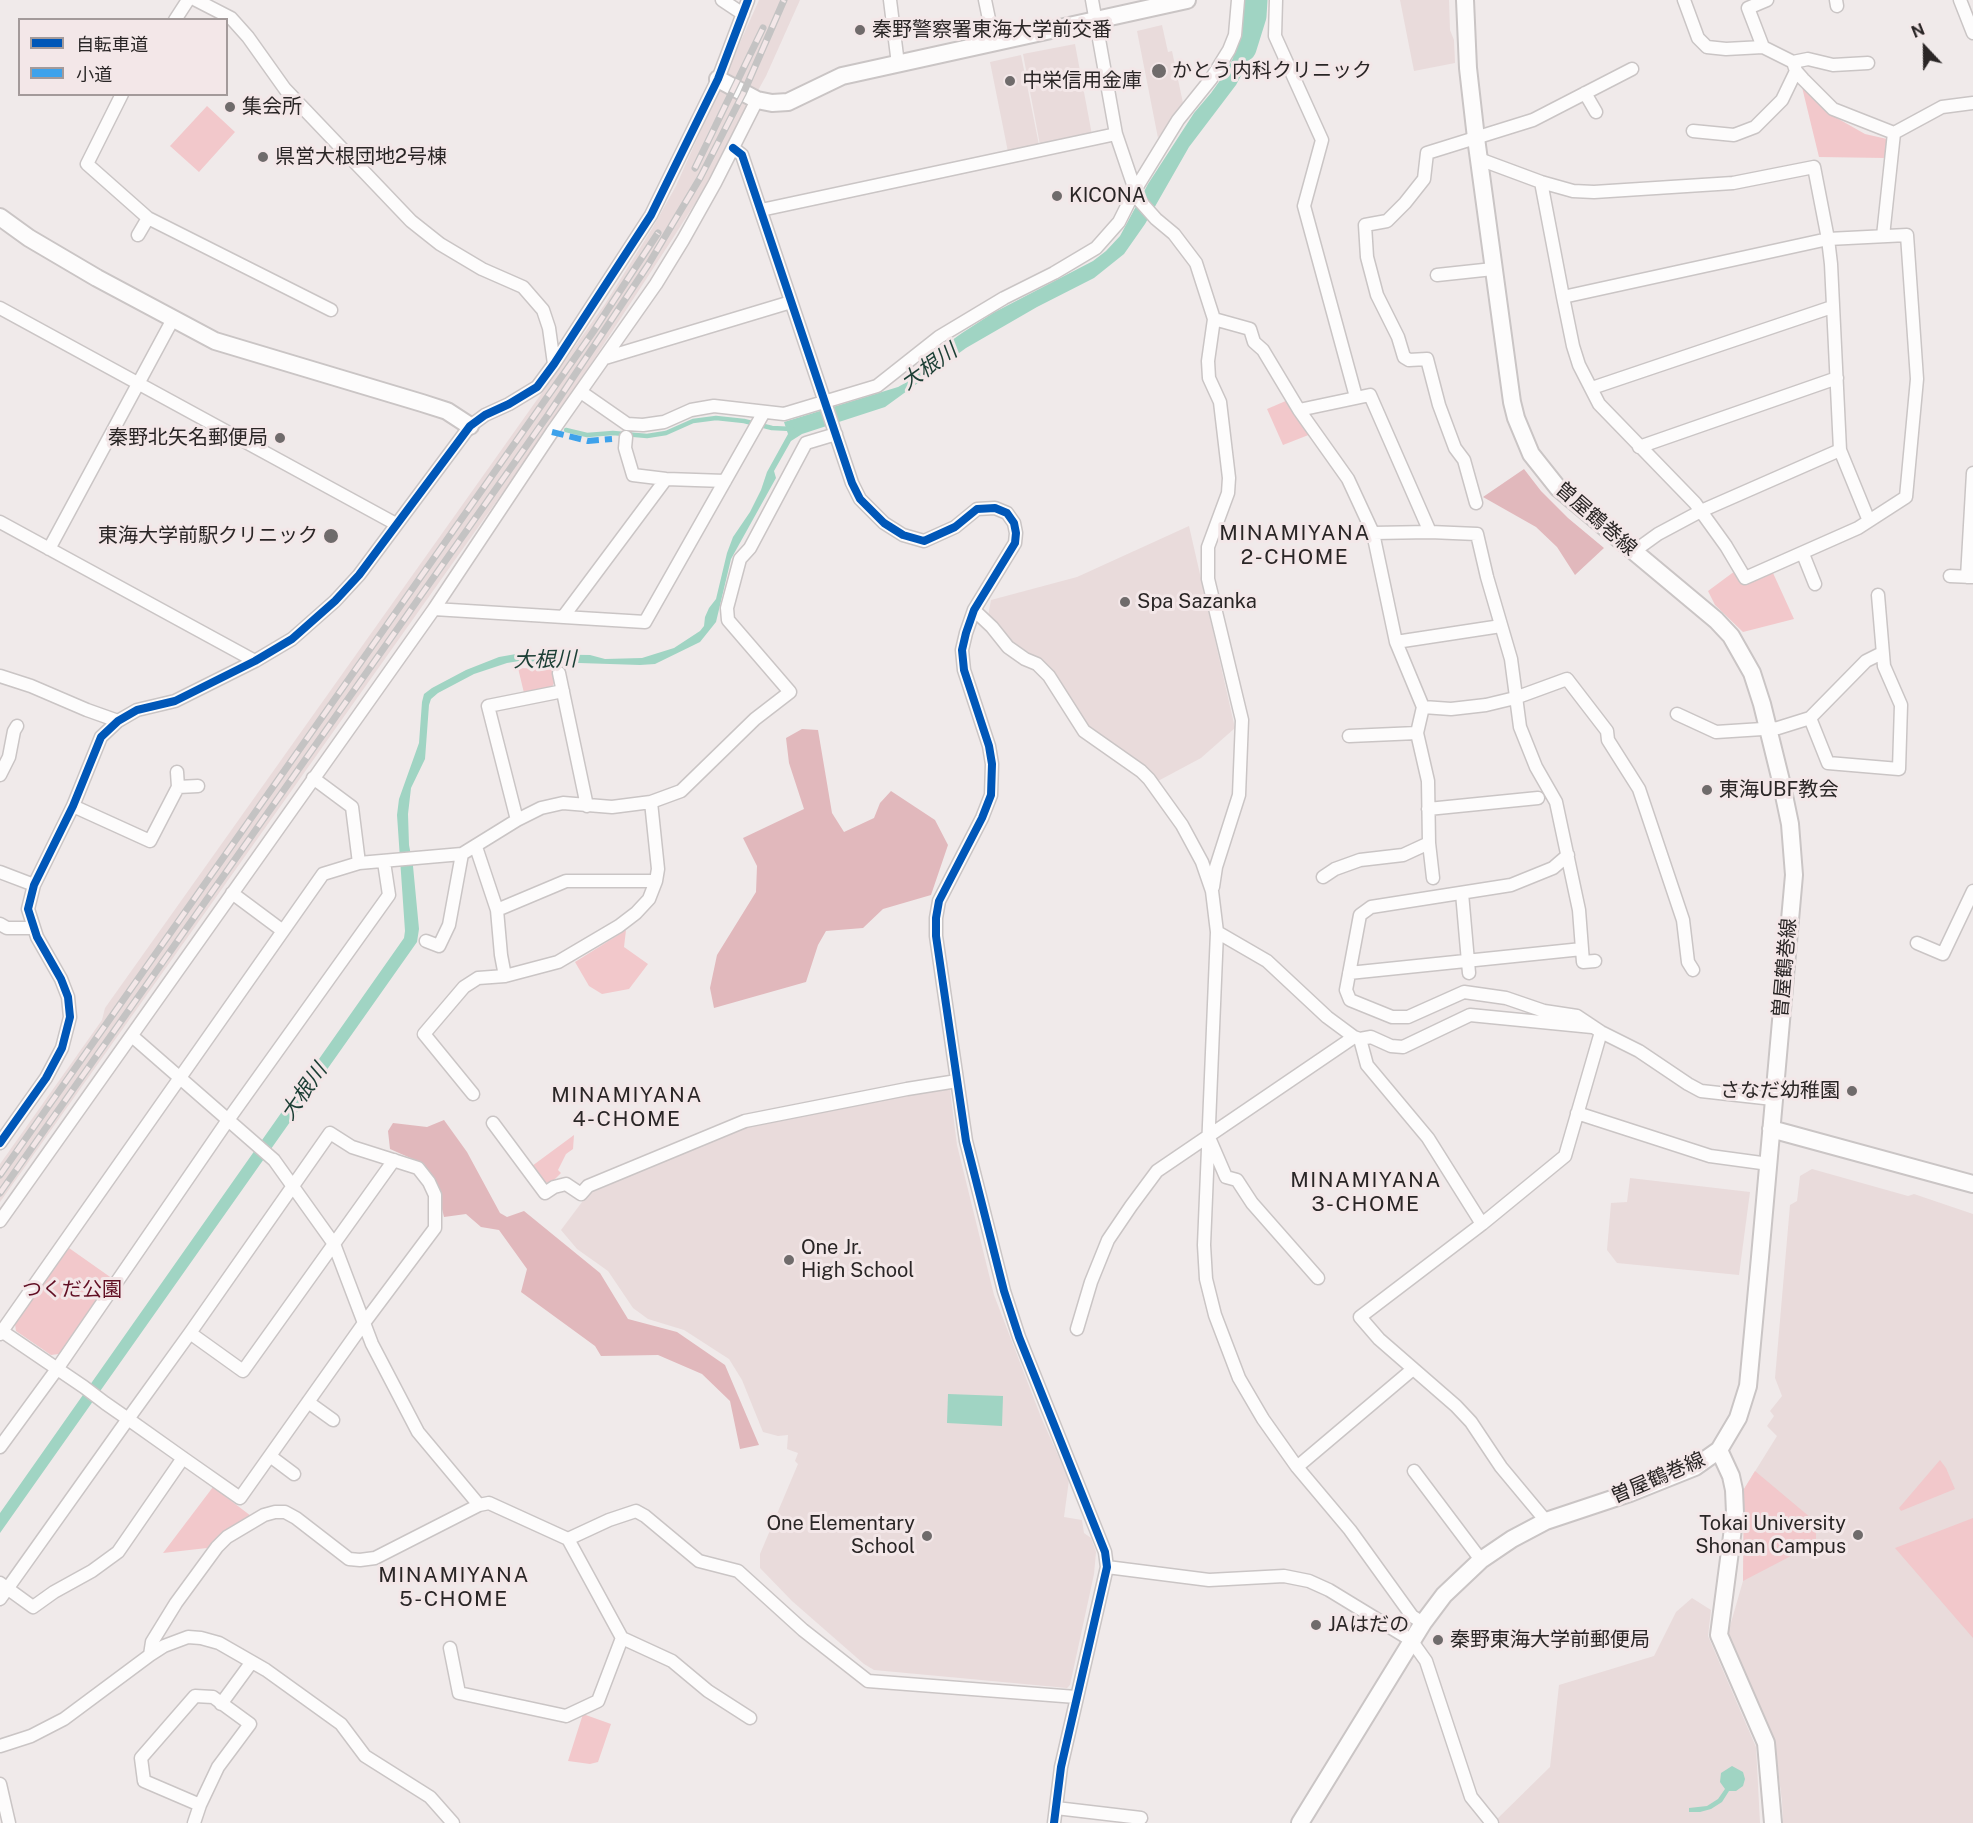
<!DOCTYPE html>
<html>
<head>
<meta charset="utf-8">
<style>
  body { margin:0 }
  #map { position:relative; width:1973px; height:1823px; overflow:hidden; background:#f0eaea; font-family:"Public Sans","Noto Sans JP",sans-serif }
  canvas { display:block }
  .legend { position:absolute; left:18px; top:18px; width:210px; height:78px; box-sizing:border-box; background:#f3e7e8; border:2px solid #a39a9a; margin:0; padding:8px 10px; list-style:none; font-size:18px; color:#2a2626 }
  .legend li { display:flex; align-items:center; gap:12px; height:30px }
  .legend b { width:30px; border:2px solid #a39a9a }
  .north { position:absolute; left:1895px; top:18px; width:60px; height:60px; -webkit-text-stroke:4px #f3e7e8; paint-order:stroke; rotate:338deg; font-size:16px; font-weight:700; line-height:24px; text-align:center; color:#2a2626 }
  .north::after { content:''; display:block; margin:auto; width:21px; height:27px; background:#2a2626; clip-path:polygon(50% 0,100% 100%,50% 72%,0 100%) }
</style>
</head>
<body>
<div id="map">
<canvas width="1973" height="1823"></canvas>
<ul class="legend">
<li><b style="height:8px;background:#0057b8"></b>自転車道</li>
<li><b style="height:8px;background:#3ea2eb"></b>小道</li>
</ul>
<div class="north">N</div>
</div>
<script>
const g = document.querySelector('canvas').getContext('2d');
g.lineJoin = 'round';
function fill(path, color) { g.fillStyle = color; g.fill(path, 'evenodd'); }
const poly = rows => new Path2D(rows.map(r => 'M' + r).join(''));
function stroke(path, color, width, dash) { g.strokeStyle = color; g.lineWidth = width; g.lineCap = dash ? 'butt' : 'round'; g.setLineDash(dash || []); g.stroke(path); }
function write(font, color, halo, rows, align = 'center') {
  g.font = font + ' "Public Sans","Noto Sans JP",sans-serif'; g.lineWidth = 6; g.setLineDash([]); g.textBaseline = 'middle'; g.strokeStyle = halo; g.fillStyle = color; for (const [text, x, y, turn = 0] of rows) {
    g.save(); g.translate(x, y); g.rotate((+turn || 0) * Math.PI / 180); g.textAlign = isNaN(turn) ? turn : align; if (halo) g.strokeText(text, 0, 0); g.fillText(text, 0, 0); g.restore();
  }
}
const built = poly([
  [759,0,800,0,766,76,699,197,673,238,583,376,501,495,0,1202,0,1164,102,1020,105,1008,605,304,653,227,676,186],
  [1400,0,1449,0,1450,30,1454,40,1455,63,1414,71],
  [1162,25,1168,52,1172,51,1183,103,1158,138,1137,31],
  [1075,44,1092,135,1040,145,1023,54],
  [1021,55,1039,145,1008,152,990,62],
  [1189,526,1235,728,1201,758,1158,781,1088,728,1059,681,1040,660,1010,640,988,616,991,600,1077,577],
  [940,1089,950,1090,957,1145,994,1295,1041,1417,1069,1480,1064,1517,1082,1520,1084,1533,1091,1538,1096,1552,1094,1574,1070,1685,1067,1688,874,1670,864,1664,792,1601,760,1568,760,1554,798,1464,795,1461,798,1453,787,1449,788,1435,778,1436,763,1432,742,1380,729,1359,684,1330,648,1319,633,1308,608,1271,577,1249,561,1230,588,1194,747,1125],
  [1812,1169,1908,1196,1914,1194,1973,1214,1973,1823,1783,1823,1782,1801,1774,1739,1728,1633,1743,1581,1744,1489,1777,1436,1767,1426,1774,1416,1770,1411,1782,1396,1775,1378,1790,1205,1797,1201,1800,1176],
  [1630,1178,1750,1192,1739,1275,1617,1263,1607,1250,1611,1203,1627,1202],
  [1692,1598,1711,1610,1708,1636,1756,1747,1760,1823,1497,1823,1495,1821,1550,1767,1559,1685,1654,1656,1676,1612]
]);
const green = poly([
  [1801,83,1828,113,1865,134,1887,139,1885,158,1819,157],
  [207,106,235,132,199,172,170,146],
  [1288,400,1311,434,1283,445,1267,409],
  [1735,571,1743,584,1773,573,1794,619,1743,632,1715,605,1708,591],
  [518,668,553,669,555,681,552,687,524,693],
  [626,930,624,947,648,964,629,989,602,994,589,986,575,962],
  [574,1135,573,1149,566,1154,558,1170,561,1173,551,1183,544,1182,532,1166],
  [69,1248,113,1279,59,1354,51,1355,16,1331,15,1324],
  [1940,1460,1946,1468,1955,1489,1901,1511,1899,1508],
  [1755,1471,1811,1518,1816,1529,1816,1543,1743,1581,1744,1489],
  [213,1487,251,1516,226,1531,207,1548,163,1553],
  [1973,1518,1973,1638,1895,1548],
  [583,1714,611,1724,598,1762,590,1764,568,1761]
]);
const forest = poly([
  [1524,469,1541,491,1568,518,1604,548,1575,575,1557,547,1536,527,1483,497],
  [802,729,818,730,832,813,844,832,874,818,880,803,891,791,935,820,948,845,931,895,883,909,863,928,826,931,818,945,806,982,714,1008,710,988,717,955,756,892,757,866,743,838,804,809,789,763,786,738],
  [444,1120,467,1152,500,1213,507,1217,524,1211,600,1273,628,1319,677,1332,725,1365,759,1445,740,1449,730,1401,702,1374,658,1355,601,1356,595,1346,521,1292,527,1269,499,1230,481,1227,466,1214,444,1217,437,1189,424,1164,390,1149,388,1131,393,1123,427,1127]
]);
const water = poly([
  [1257,0,1265,0,1262,31,1243,72,1236,85,1189,147,1145,224,1124,254,1094,278,1037,307,966,348,885,407,802,434,791,441,774,471,776,478,731,559,716,622,700,642,655,664,640,665,519,661,507,663,474,674,438,693,431,699,429,705,425,759,411,788,408,814,409,845,413,866,419,929,417,942,0,1533,0,1513,404,938,405,931,397,815,399,799,419,743,422,702,424,694,432,688,466,670,499,657,516,654,590,655,605,659,642,658,674,648,700,631,704,626,705,617,709,608,716,599,727,553,733,537,750,512,761,490,767,472,788,434,784,422,898,387,907,382,941,348,962,333,993,313,1093,261,1106,251,1120,236,1148,184,1194,113,1211,93,1226,72,1238,48,1246,18,1250,18,1254,12],
  [948,1394,1003,1396,1002,1426,947,1423],
  [1732,1766,1743,1772,1745,1779,1743,1786,1736,1791,1729,1791,1722,1802,1711,1809,1700,1812,1689,1812,1689,1808,1707,1806,1718,1799,1725,1789,1720,1782,1721,1773]
]);
const stream = poly([
  [566,430,587,435,613,433,647,436,666,433,693,421,716,418,744,421,772,428,792,429]
]);
const river = poly([
  [1243,48,1253,16,1254,0]
]);
const street = poly([
  [196,0,231,18,248,37,285,89,411,221,440,244,482,269,523,287,543,310,549,328,554,364],
  [722,0,743,14],
  [890,0,898,64],
  [985,0,994,43],
  [1092,0,1116,134,1135,190,1139,200,1156,219,1174,234,1196,263,1214,319,1208,361,1209,378,1220,402,1229,478,1228,493,1208,547,1208,579,1242,720,1239,795,1216,867,1213,887],
  [1276,0,1275,36,1322,140,1304,206,1356,397],
  [1684,0,1698,38,1707,47,1726,49,1763,47,1793,62,1796,71,1803,79,1833,109,1894,133,1942,107,1973,103],
  [1836,0,1837,6],
  [1960,0,1973,33],
  [175,20,188,0],
  [1763,47,1748,8,1767,0],
  [1793,62,1808,59,1833,65,1868,63],
  [1585,93,1596,112],
  [122,94,87,164,148,218,331,310],
  [1693,131,1734,135,1755,127,1782,100,1796,71],
  [733,148,742,155,852,483,860,499,884,523,903,535,924,541,955,527,977,509,995,508,1007,513,1014,523,1016,533,1015,543,974,610,966,633,962,650,964,670,989,746,992,764,991,795,982,818,939,901,936,918,936,936,966,1141,1004,1291,1019,1337,1105,1552,1107,1567,1061,1767,1054,1823],
  [1479,159,1541,182,1573,191,1594,192,1733,183,1814,167,1828,239,1831,264,1840,450,1869,521],
  [1541,182,1563,297,1573,346,1579,365,1599,404,1695,503,1726,546,1745,578,1858,528,1906,497,1917,379,1907,235,1828,239,1563,297],
  [761,210,1116,134],
  [138,235,148,218],
  [1883,236,1894,133],
  [1437,275,1493,269],
  [0,308,396,524],
  [1214,319,1250,329,1254,342,1263,350,1299,410,1348,479,1373,533,1396,642,1423,707,1417,733,1428,781,1429,843,1403,855,1360,860,1335,869,1323,877],
  [605,358,791,302],
  [1592,388,1832,307],
  [581,392,627,424,643,425,664,422,691,410,714,406,784,414,877,386,939,337,1004,298,1054,273,1096,248,1119,222,1135,190,1178,120,1211,79,1229,50,1235,35,1238,0],
  [1299,410,1370,395,1430,532],
  [626,437,625,448,633,475,666,479,725,481],
  [1639,447,1837,378],
  [1476,503,1464,460,1455,448,1439,405,1427,359,1409,360,1404,357,1398,337,1377,295,1367,257,1365,225,1387,221,1405,203,1424,179,1427,153,1533,120,1632,69],
  [0,522,255,661],
  [1373,533,1430,532,1477,534,1487,577,1511,659,1520,727,1536,767,1556,802,1579,910,1583,962,1595,961],
  [49,549,173,319],
  [1633,552,1658,534,1701,511,1840,450],
  [1803,554,1815,584],
  [1950,576,1973,577],
  [1967,577,1973,473],
  [434,609,645,622,764,412],
  [974,610,992,627,1008,647,1025,659,1037,664,1049,676,1084,731,1141,771,1149,779,1182,825,1202,862,1212,891,1217,932,1204,1245,1206,1279,1215,1315,1239,1378,1263,1419,1297,1467,1350,1530,1412,1616,1423,1623],
  [563,617,666,479],
  [1396,642,1501,626],
  [559,673,587,806],
  [0,676,31,686,87,710,118,721],
  [1423,707,1451,709,1486,705,1515,698,1567,679,1607,731,1608,740,1639,789,1683,920,1688,962,1693,970],
  [1677,714,1716,732,1778,728,1810,718,1866,661,1882,653],
  [1810,718,1828,763,1899,769,1901,705,1884,666,1878,595],
  [1349,736,1417,733],
  [0,775,9,757,14,731,17,726],
  [313,778,352,807,359,863],
  [178,787,198,786],
  [73,806,150,841,178,787,177,772],
  [1428,809,1538,798],
  [517,820,488,706,563,691],
  [1429,843,1433,878],
  [476,847,497,910,501,955,505,976],
  [1568,855,1553,868,1511,885,1371,907,1360,915,1346,990,1350,1000,1392,1017,1408,1017,1464,992,1506,998,1544,1011,1577,1016,1601,1032,1639,1051,1688,1084,1701,1091,1773,1099],
  [0,872,34,885],
  [232,893,283,931],
  [1462,893,1469,973],
  [497,910,566,881,656,881],
  [0,924,7,928,34,928],
  [1217,932,1267,961,1327,1017,1354,1037,1360,1039,1371,1037,1391,1046,1403,1047,1470,1015,1592,1027],
  [426,941,439,946,449,925,462,854],
  [1917,943,1943,954,1973,891],
  [1349,973,1582,949],
  [132,1036,274,1160,334,1244,372,1344,418,1432,479,1505],
  [1360,1039,1367,1065,1428,1138,1482,1224],
  [473,1094,424,1034,464,987,478,978,505,976,558,962,619,926,636,913,649,899,656,881,658,869,651,802],
  [1577,1113,1710,1156,1769,1164],
  [493,1123,545,1193,554,1187,566,1184,581,1194,588,1186,745,1121,907,1089,957,1081],
  [1210,1140,1226,1177,1237,1180,1252,1203,1318,1278],
  [0,1143,46,1078,62,1048,70,1017,68,997,61,979,37,937,28,909,34,885,73,806,101,737,118,721,137,710,175,701,255,661,292,639,335,601,359,575,470,426,485,415,509,404,537,387,554,364,651,215,718,79,748,0],
  [0,1221,434,609,552,432,656,284,683,240,715,183,757,100],
  [1077,1329,1091,1282,1108,1240,1131,1206,1157,1171,1354,1037],
  [0,1330,84,1387,105,1403,128,1419,183,1458,240,1498,364,1323,435,1228,435,1195,429,1182,418,1168,352,1147,330,1133,190,1333,128,1419,0,1599],
  [190,1333,243,1371,394,1160],
  [0,1334,323,874,359,863,462,854,517,820,541,808,563,803,612,807,651,802,681,791,755,719,790,692,728,620,727,608,740,559,750,548,806,443,836,434],
  [308,1402,333,1420],
  [0,1447,57,1369,228,1120,389,895,384,862],
  [270,1456,294,1474],
  [1297,1467,1413,1369],
  [1414,1471,1481,1560],
  [1546,1521,1501,1467,1471,1422,1456,1406,1379,1339,1360,1317,1482,1224,1565,1156,1601,1032],
  [568,1539,609,1520,636,1511,645,1516,699,1561,738,1571,803,1630,868,1681,1076,1697],
  [1107,1567,1209,1580,1284,1576,1309,1581,1329,1590,1411,1640,1426,1661,1471,1797,1492,1823],
  [0,1583,33,1607,54,1592,92,1571,118,1552,183,1458],
  [450,1648,459,1693,566,1716,598,1701,622,1638],
  [150,1655,152,1642,176,1603,217,1547,227,1537,264,1515,275,1512,285,1512,296,1518,349,1559,360,1560,375,1558,479,1505,489,1503,568,1539,622,1638,672,1661,708,1691,750,1718],
  [221,1704,251,1663],
  [0,1746,31,1736,64,1719,150,1655,164,1646,188,1637,201,1638,219,1643,266,1670,341,1724,365,1756,430,1797,453,1823],
  [0,1784,9,1823],
  [1056,1808,1141,1818],
  [194,1823,200,1805,218,1767,250,1724,213,1697,195,1696,141,1758,144,1781,200,1805]
]);
const secondary = poly([
  [718,79,757,100,772,103,788,102,842,76,1187,0],
  [0,217,29,238,97,278,215,341,422,403,447,411,470,426],
  [1771,1129,1973,1184],
  [1719,1450,1731,1476,1734,1490,1735,1513,1719,1635,1766,1743,1773,1823],
  [1300,1823,1423,1623,1444,1595,1481,1560,1512,1539,1546,1521,1630,1493,1695,1467,1719,1450,1738,1418,1748,1386,1760,1257,1794,875,1790,824,1781,781,1762,704,1752,673,1731,636,1716,620,1558,488,1531,454,1516,418,1512,402,1476,138,1468,68,1465,0]
]);
const rail = poly([
  [695,168,763,28],
  [0,1175,593,332,658,233],
  [0,1193,548,415,648,265,700,178,743,94,784,0]
]);
const quiet = poly([
  [552,432,588,441,612,439]
]);
const cycleway = poly([
  [733,148,742,155,852,483,860,499,884,523,903,535,924,541,955,527,977,509,995,508,1007,513,1014,523,1016,533,1015,543,974,610,966,633,962,650,964,670,989,746,992,764,991,795,982,818,939,901,936,918,936,936,966,1141,1004,1291,1019,1337,1105,1552,1107,1567,1061,1767,1054,1823],
  [0,1143,46,1078,62,1048,70,1017,68,997,61,979,37,937,28,909,34,885,73,806,101,737,118,721,137,710,175,701,255,661,292,639,335,601,359,575,470,426,485,415,509,404,537,387,554,364,651,215,718,79,748,0]
]);
const markers = [
  [860,30,6,"#6f6b6b"],
  [1159,71,8,"#6f6b6b"],
  [1010,81,6,"#6f6b6b"],
  [230,107,6,"#6f6b6b"],
  [263,157,6,"#6f6b6b"],
  [1057,196,6,"#6f6b6b"],
  [280,438,6,"#6f6b6b"],
  [331,536,8,"#6f6b6b"],
  [1125,602,6,"#6f6b6b"],
  [1707,790,6,"#6f6b6b"],
  [1852,1091,6,"#6f6b6b"],
  [789,1260,6,"#6f6b6b"],
  [1858,1535,6,"#6f6b6b"],
  [927,1536,6,"#6f6b6b"],
  [1316,1625,6,"#6f6b6b"],
  [1438,1640,6,"#6f6b6b"]
];
const poiNames = [
  ["秦野警察署東海大学前交番",872,30],
  ["かとう内科クリニック",1172,71],
  ["中栄信用金庫",1022,81],
  ["集会所",242,107],
  ["県営大根団地2号棟",275,157],
  ["KICONA",1069,196],
  ["秦野北矢名郵便局",268,438,"right"],
  ["東海大学前駅クリニック",318,536,"right"],
  ["Spa Sazanka",1137,602],
  ["東海UBF教会",1719,790],
  ["さなだ幼稚園",1840,1091,"right"],
  ["One Jr.",801,1248],
  ["High School",801,1271],
  ["One Elementary",915,1524,"right"],
  ["School",915,1547,"right"],
  ["Tokai University",1846,1524,"right"],
  ["Shonan Campus",1846,1547,"right"],
  ["JAはだの",1328,1625],
  ["秦野東海大学前郵便局",1450,1640]
];
const streetNames = [
  ["曽屋鶴巻線",1596,519,41],
  ["曽屋鶴巻線",1785,968,-85],
  ["曽屋鶴巻線",1658,1478,-23]
];
const parkNames = [
  ["つくだ公園",72,1290]
];
const waterNames = [
  ["大根川",929,367,-35],
  ["大根川",545,660,-1],
  ["大根川",304,1092,-55]
];
const neighbourhoodNames = [
  ["MINAMIYANA",1295,534],
  ["2-CHOME",1295,558],
  ["MINAMIYANA",627,1096],
  ["4-CHOME",627,1120],
  ["MINAMIYANA",1366,1181],
  ["3-CHOME",1366,1205],
  ["MINAMIYANA",454,1576],
  ["5-CHOME",454,1600]
];
fill(built, '#e9dbdb');
fill(green, '#f2c8cb');
fill(forest, '#e1b8bc');
fill(water, '#a0d4c3');
stroke(stream, '#a0d4c3', 4.5);
stroke(river, '#a0d4c3', 27);
stroke(street, '#cac5c5', 15);
stroke(secondary, '#cac5c5', 20);
stroke(street, '#fdfcfc', 12);
stroke(secondary, '#fdfcfc', 16);
stroke(rail, '#c4c3c3', 7);
stroke(rail, '#f3e7e8', 4.5, [14]);
stroke(quiet, '#3ea2eb', 6, [12, 6]);
stroke(cycleway, '#0057b8', 8);
for (const [x, y, r, color] of markers) { const dot = new Path2D(); dot.arc(x, y, r, 0, 2 * Math.PI); g.fillStyle = color; g.fill(dot); stroke(dot, '#f3e7e8', 2); }
write('20px', '#2a2626', '#f3e7e8', poiNames, 'left');
write('20px', '#2a2626', '#f3e7e8', streetNames);
write('20px', '#610e23', '#f3e7e8', parkNames);
write('italic 21px', '#1b3e34', '#f3e7e8', waterNames);
g.letterSpacing = '1.5px';
write('21px', '#2a2626', '#f3e7e8', neighbourhoodNames);
g.letterSpacing = '0px';
</script>
</body>
</html>
